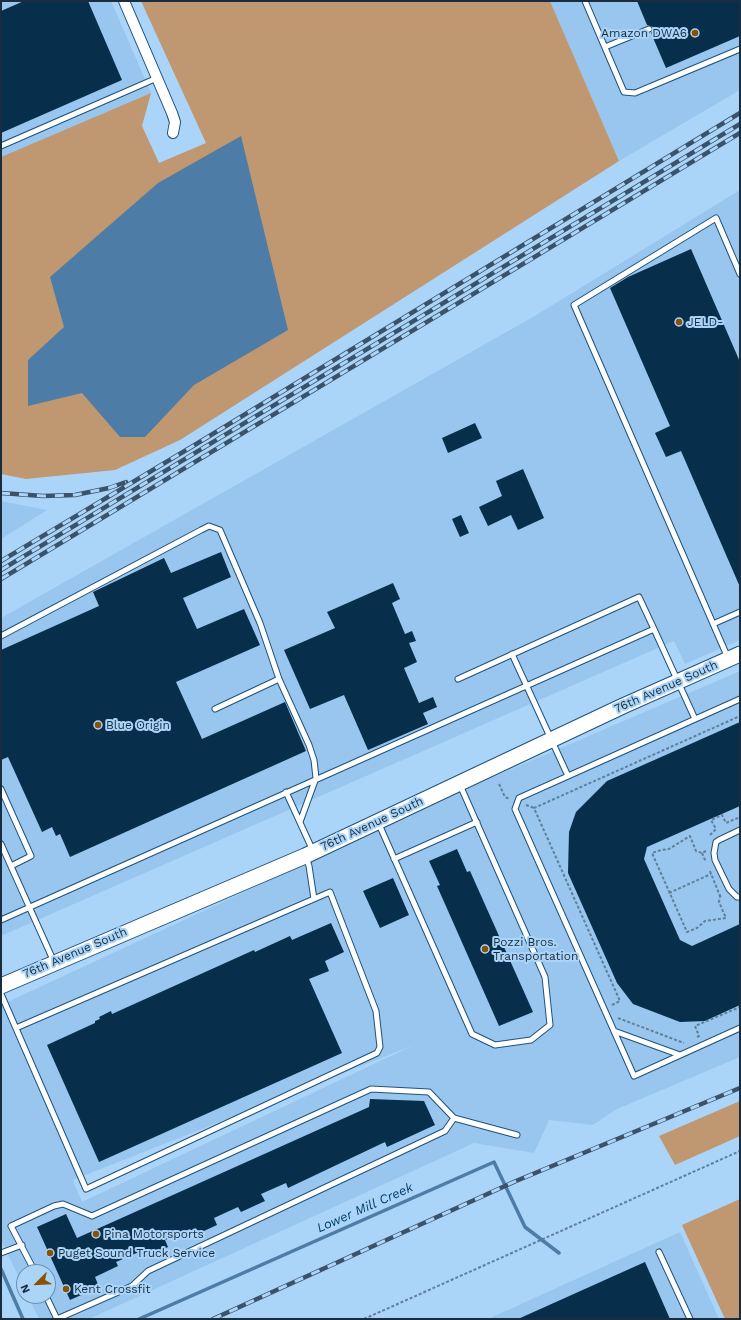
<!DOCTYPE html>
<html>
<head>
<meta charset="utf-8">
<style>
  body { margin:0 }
  #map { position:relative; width:741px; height:1320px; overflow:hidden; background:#abd4f9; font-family:"Work Sans",sans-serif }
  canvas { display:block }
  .frame { position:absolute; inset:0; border:2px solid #182d3f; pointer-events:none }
  .north { position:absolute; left:16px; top:1264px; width:40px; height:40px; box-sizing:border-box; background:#abd4f9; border:1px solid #7091af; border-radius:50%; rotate:246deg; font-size:11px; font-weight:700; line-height:16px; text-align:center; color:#182d3f }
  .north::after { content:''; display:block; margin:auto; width:14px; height:18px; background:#895103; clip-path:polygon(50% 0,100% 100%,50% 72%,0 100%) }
</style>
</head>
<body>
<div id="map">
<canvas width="741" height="1320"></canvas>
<div class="frame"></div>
<div class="north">N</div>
</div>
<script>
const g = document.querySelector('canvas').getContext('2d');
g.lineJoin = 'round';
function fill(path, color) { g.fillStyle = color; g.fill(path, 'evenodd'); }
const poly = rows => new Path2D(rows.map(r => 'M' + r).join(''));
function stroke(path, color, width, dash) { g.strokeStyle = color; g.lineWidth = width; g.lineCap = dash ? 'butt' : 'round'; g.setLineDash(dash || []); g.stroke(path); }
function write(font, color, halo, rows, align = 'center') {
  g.font = font + ' "Work Sans",sans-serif'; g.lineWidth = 4; g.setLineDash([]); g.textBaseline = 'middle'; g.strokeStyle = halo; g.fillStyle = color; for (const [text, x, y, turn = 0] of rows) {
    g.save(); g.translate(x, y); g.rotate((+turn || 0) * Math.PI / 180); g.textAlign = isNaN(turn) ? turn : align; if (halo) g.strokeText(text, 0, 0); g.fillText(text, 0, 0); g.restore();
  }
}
const built = poly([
  [1,1,111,1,151,93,1,157],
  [550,1,740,1,740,90,619,161],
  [740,190,740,640,685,664,674,641,1,936,1,618,533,317],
  [1,501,47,510,1,539],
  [740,671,740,1057,617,1109,593,1125,549,1120,534,1153,474,1143,89,1319,39,1319,28,1296,48,1296,48,1272,24,1272,24,1288,1,1240,1,1005,477,784],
  [414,1045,82,1202,73,1181,73,1180],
  [680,1232,719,1319,488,1319]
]);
const green = poly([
  [141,1,550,1,619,161,180,440,115,470,26,479,1,474,1,157,151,93,142,126,159,163,206,143],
  [740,1101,740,1136,675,1165,659,1136],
  [740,1199,740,1319,725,1319,682,1225]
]);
const water = poly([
  [241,136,288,330,194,385,145,437,120,437,82,393,28,406,28,360,64,327,50,277,158,183]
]);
const stream = poly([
  [1,1269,23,1319],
  [139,1319,494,1162,525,1227,559,1253]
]);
const building = poly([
  [24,1,88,1,122,80,1,133,1,11],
  [637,1,740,1,740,36,666,68,651,33,653,27,647,25],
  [691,249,740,362,740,587,681,451,666,457,655,433,670,426,610,288,628,277],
  [475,423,482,438,448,453,442,438],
  [523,469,544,518,518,530,511,515,488,526,479,507,502,496,496,481],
  [461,515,469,533,460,537,452,519],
  [221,552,231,577,183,598,197,629,244,609,260,645,176,682,202,739,285,702,306,751,70,857,60,834,56,836,52,827,42,832,8,757,1,760,1,650,99,606,93,592,164,558,171,573],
  [393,583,400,599,392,603,405,634,412,631,416,641,409,643,417,662,404,668,419,703,433,697,437,707,423,713,428,724,368,750,344,695,310,709,284,650,335,628,327,612],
  [740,722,740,806,647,847,644,859,680,940,692,946,740,924,740,1005,705,1021,680,1022,633,1004,617,983,568,873,569,832,576,812,607,781],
  [457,849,467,872,470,871,533,1012,499,1026,437,886,440,885,429,861],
  [393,878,409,915,380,928,363,891],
  [331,923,344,952,325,961,329,971,309,979,342,1053,99,1162,47,1045,95,1023,95,1021,100,1019,99,1017,111,1011,112,1014,254,950,255,952,290,936,292,940],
  [370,1099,424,1101,435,1125,387,1147,385,1142,288,1188,286,1183,261,1194,265,1201,241,1212,238,1207,214,1218,217,1225,193,1236,190,1229,165,1240,168,1247,144,1258,141,1251,116,1262,118,1266,95,1277,99,1287,70,1300,37,1227,66,1214,77,1238,369,1107],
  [645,1262,670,1319,518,1319]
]);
const path = poly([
  [499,784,505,797,510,799],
  [526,805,534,808],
  [710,835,716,829,711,820,722,815,726,823,740,817],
  [706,851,702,853,696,851,690,836,669,849,661,850,652,853,687,932,697,928,705,921,726,918,719,902,720,896,723,895],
  [702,853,706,862],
  [710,871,720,896],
  [669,893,711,874],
  [612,1005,620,1001,534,808,740,716],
  [618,1018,684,1043],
  [697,1037,699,1036,695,1026,740,1007],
  [364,1319,740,1151]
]);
const lane = poly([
  [585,1,624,92,635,93,740,49],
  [605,47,649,29],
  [1,146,157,78],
  [713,624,740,612],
  [1,636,201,530,209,526,220,530,260,623,279,679,309,745,314,760,316,778,300,822],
  [512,654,568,776],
  [728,658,574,305,716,218,740,274],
  [458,679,639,597,654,629],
  [740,699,519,798,515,809,634,1076,740,1028],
  [215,709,279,679],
  [1,789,31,856,11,866],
  [286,792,313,851],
  [378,822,472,1034,495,1045,531,1040,550,1025,545,977,460,785],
  [740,830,719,840,716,842,714,853,715,860,729,889,737,897,740,897],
  [1,844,54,962],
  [306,857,309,866,314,899],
  [394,859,477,822],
  [1,920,654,629,695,719],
  [1,994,86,1189,377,1053,380,1047,376,1011,330,892,16,1028],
  [614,1031,680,1055],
  [454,1118,517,1135],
  [659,1252,690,1319],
  [1,1253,22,1245],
  [35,1272,11,1226,54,1206,63,1204,92,1216,371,1089,429,1092,454,1118,445,1131,148,1271,132,1286,57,1319,46,1296]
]);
const street = poly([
  [124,1,172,113,175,122,173,133]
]);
const secondary = poly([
  [1,986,305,856,623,706,740,654]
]);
const rail = poly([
  [1,493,43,496,75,495,109,488,126,482],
  [1,561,193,446,740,113],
  [1,570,740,124],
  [1,579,740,133],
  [213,1319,516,1181,740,1088]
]);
const markers = [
  [695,33,4,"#895103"],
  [679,322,4,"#895103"],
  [98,725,4,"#895103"],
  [485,949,4,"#895103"],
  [96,1234,4,"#895103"],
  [50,1253,4,"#895103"],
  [66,1289,4,"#895103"]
];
const poiNames = [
  ["Amazon DWA6",687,33,"right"],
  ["JELD-",687,322],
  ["Blue Origin",106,725],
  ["Pozzi Bros.",493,942],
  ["Transportation",493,956],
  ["Pina Motorsports",104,1234],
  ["Puget Sound Truck Service",58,1253],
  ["Kent Crossfit",74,1289]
];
const streetNames = [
  ["76th Avenue South",666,687,-24],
  ["76th Avenue South",372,824,-25],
  ["76th Avenue South",75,953,-23]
];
const waterNames = [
  ["Lower Mill Creek",365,1208,-24]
];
fill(built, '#99c6ee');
fill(green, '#bf9771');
fill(water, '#4d7da6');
stroke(stream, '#4d7da6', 3.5);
fill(building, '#072e4a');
stroke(lane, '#1f5279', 7);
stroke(street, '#1f5279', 12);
stroke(secondary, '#1f5279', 17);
stroke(path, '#607f9a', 2, [3, 2]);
stroke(lane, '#fff', 5);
stroke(street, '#fff', 10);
stroke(secondary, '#fff', 15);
stroke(rail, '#3a536a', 4.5);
stroke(rail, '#abd4f9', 3, [9]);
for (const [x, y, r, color] of markers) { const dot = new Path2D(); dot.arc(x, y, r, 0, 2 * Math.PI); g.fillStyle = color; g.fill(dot); stroke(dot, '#abd4f9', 1.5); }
write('12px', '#182d3f', '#abd4f9', poiNames, 'left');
write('12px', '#182d3f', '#abd4f9', streetNames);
write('italic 13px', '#024069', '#abd4f9', waterNames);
</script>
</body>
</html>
